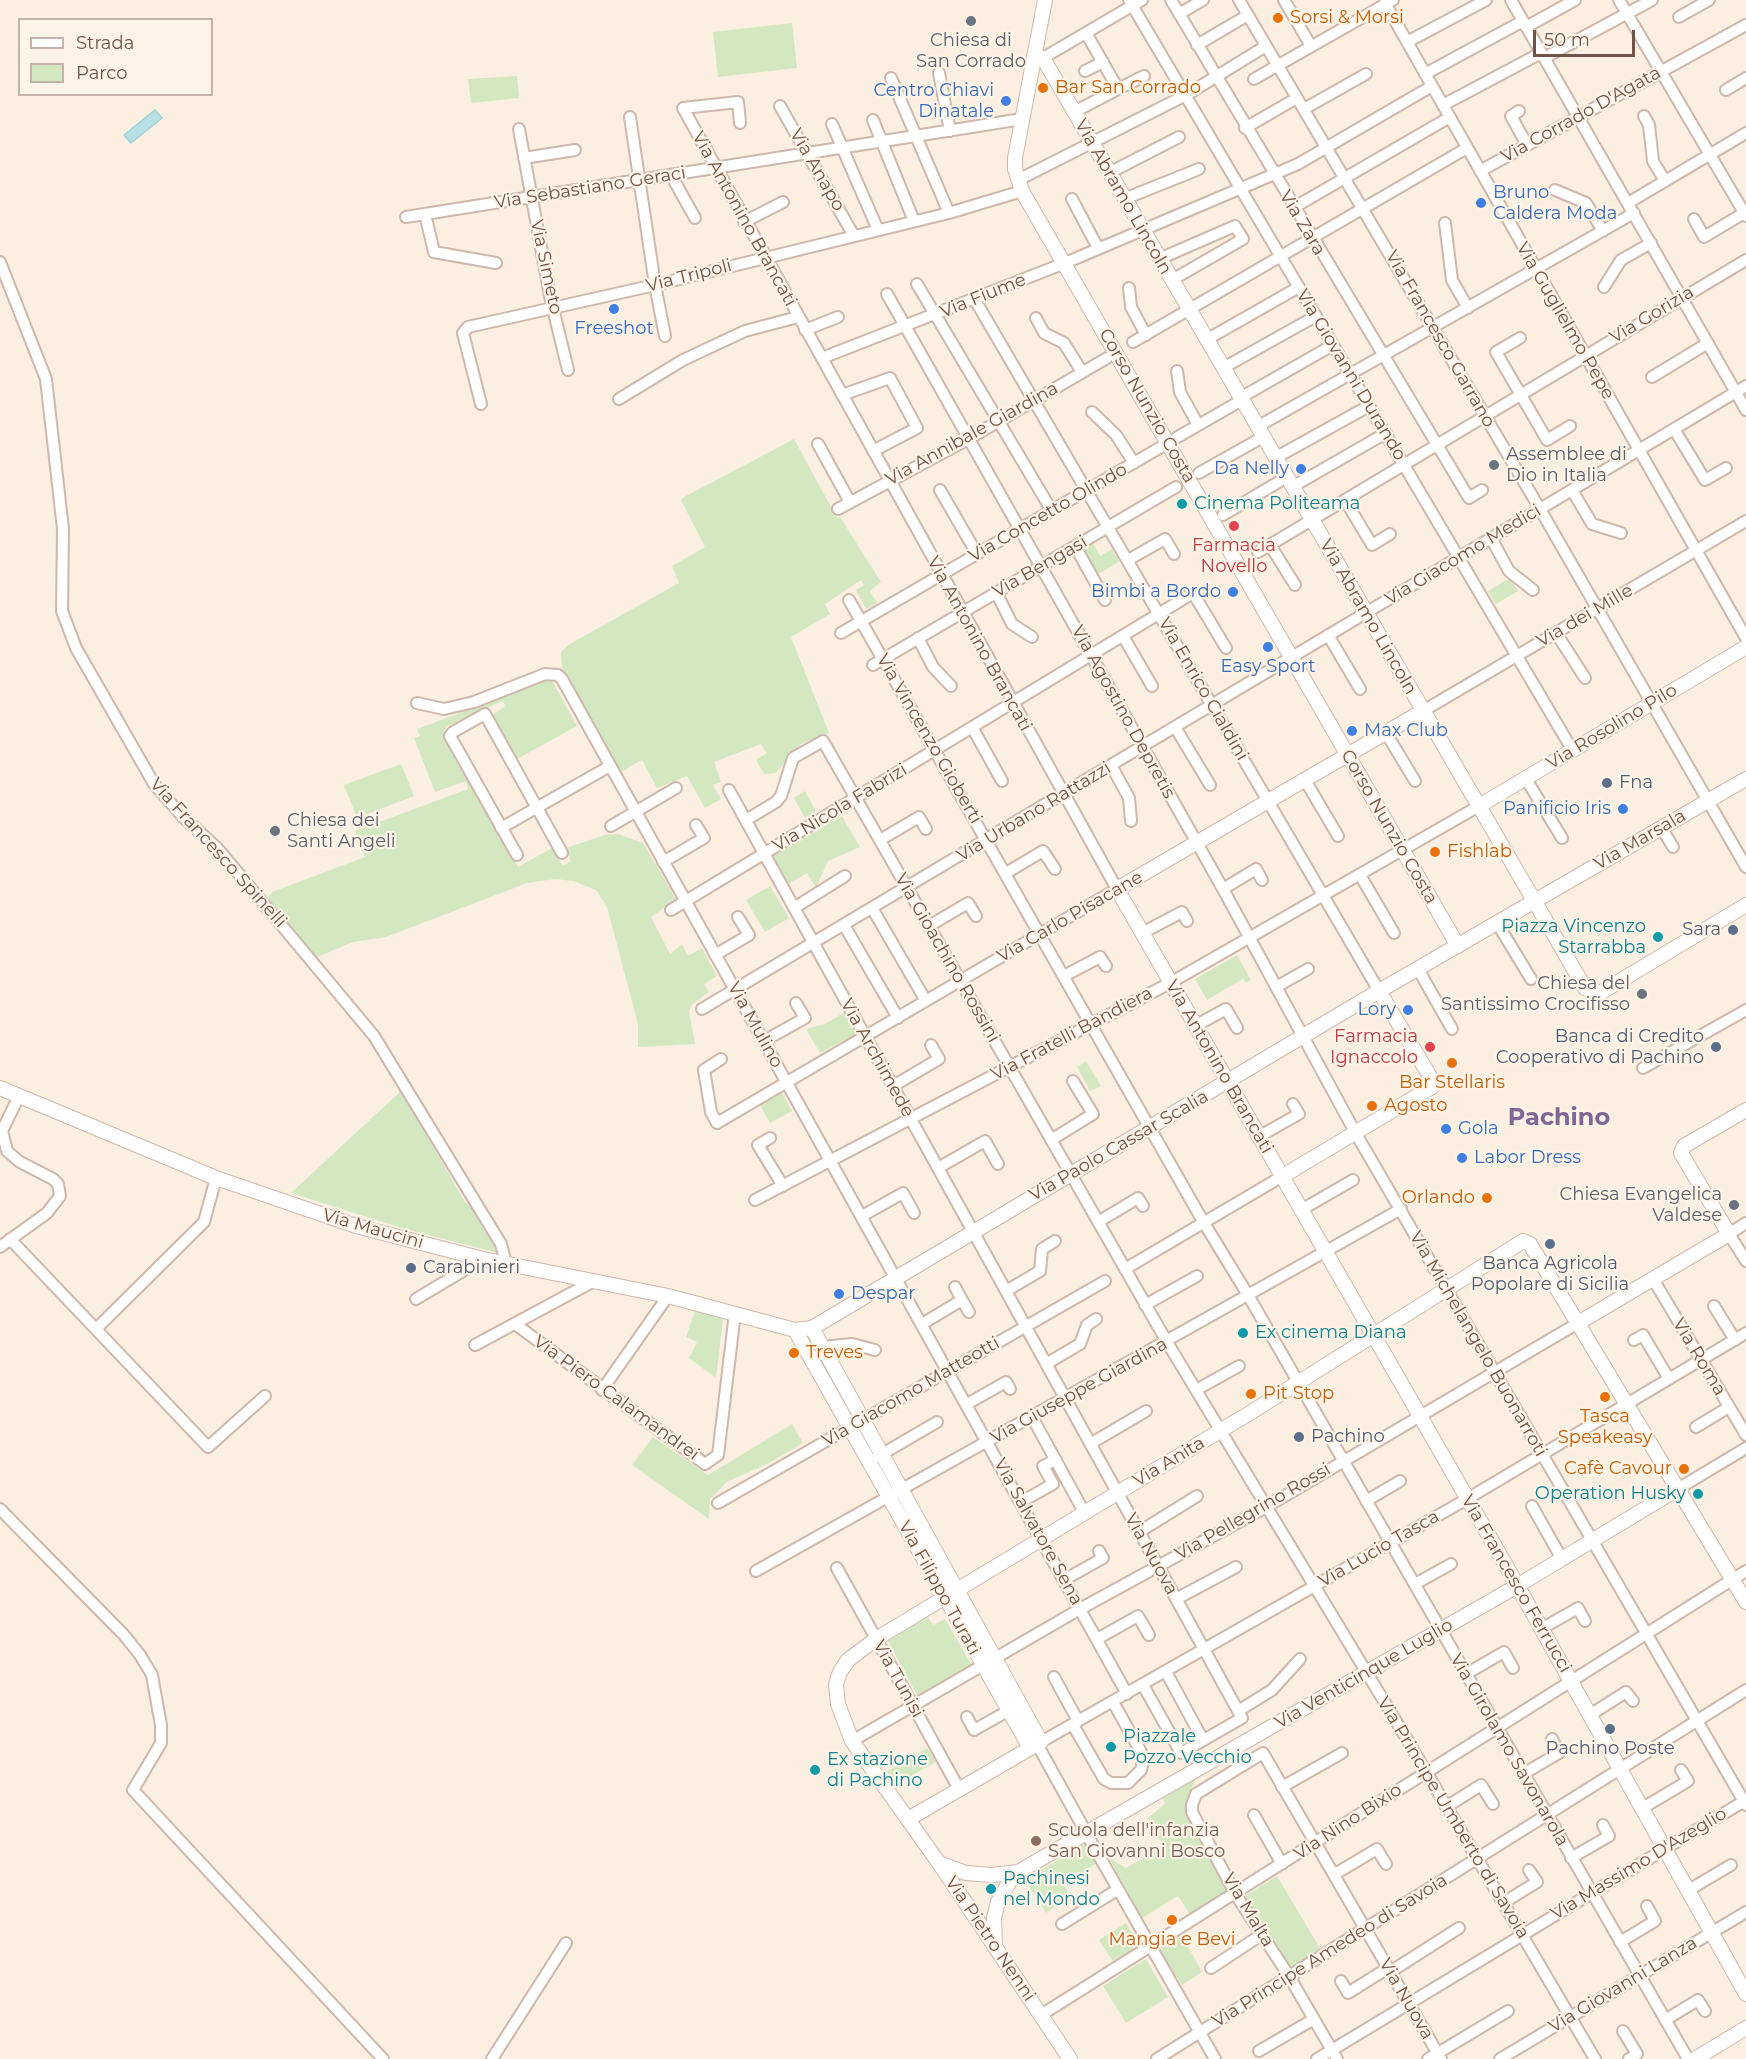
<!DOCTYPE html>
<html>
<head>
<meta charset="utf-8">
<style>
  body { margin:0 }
  #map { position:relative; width:1746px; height:2059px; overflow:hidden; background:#fbefe1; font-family:Montserrat,sans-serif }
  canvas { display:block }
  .legend { position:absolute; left:18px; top:18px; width:195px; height:78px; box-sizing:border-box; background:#fef3e7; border:2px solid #c6b3a8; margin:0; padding:8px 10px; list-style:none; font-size:18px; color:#715449 }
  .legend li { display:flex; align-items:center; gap:12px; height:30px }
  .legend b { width:30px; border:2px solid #c6b3a8 }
  .scale { position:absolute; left:1533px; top:30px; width:102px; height:27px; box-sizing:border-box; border:3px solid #715449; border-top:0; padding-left:8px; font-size:18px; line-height:21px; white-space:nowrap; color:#715449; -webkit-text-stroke:4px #fef3e7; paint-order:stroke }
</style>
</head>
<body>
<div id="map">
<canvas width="1746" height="2059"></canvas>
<ul class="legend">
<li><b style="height:8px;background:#fff"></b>Strada</li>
<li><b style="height:16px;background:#d3e8c0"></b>Parco</li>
</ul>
<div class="scale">50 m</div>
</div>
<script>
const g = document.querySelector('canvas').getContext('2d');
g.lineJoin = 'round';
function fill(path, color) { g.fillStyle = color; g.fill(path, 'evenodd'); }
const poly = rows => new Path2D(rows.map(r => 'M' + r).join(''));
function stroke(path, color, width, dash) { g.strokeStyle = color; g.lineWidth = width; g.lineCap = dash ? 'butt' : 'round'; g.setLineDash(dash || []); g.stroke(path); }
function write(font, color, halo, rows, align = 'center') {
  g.font = font + ' Montserrat,sans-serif'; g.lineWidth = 4.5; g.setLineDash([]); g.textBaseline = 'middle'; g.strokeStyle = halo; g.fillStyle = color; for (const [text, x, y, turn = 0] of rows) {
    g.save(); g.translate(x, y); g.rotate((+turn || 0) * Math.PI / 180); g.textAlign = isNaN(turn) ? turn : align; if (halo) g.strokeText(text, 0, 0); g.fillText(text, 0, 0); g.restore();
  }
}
const green = poly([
  [792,23,797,68,718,77,713,32],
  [517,76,519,98,471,103,468,79],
  [794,439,837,518,840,517,881,582,870,591,877,603,866,609,856,590,864,585,861,580,825,604,830,614,791,637,829,733,801,744,776,773,764,774,756,760,767,753,761,744,714,762,721,782,713,785,721,799,705,808,687,776,657,788,642,760,621,772,562,668,561,652,568,645,679,583,672,566,705,547,681,500,684,497],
  [1093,543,1100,556,1112,549,1119,562,1096,575,1081,550],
  [1510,578,1518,591,1496,604,1488,591],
  [551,679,577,726,517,759,492,716,505,706,503,701,447,726,444,731,447,739,518,867,552,848,563,866,571,861,566,848,605,835,618,834,643,843,676,899,651,917,670,954,682,944,688,956,702,948,717,976,704,984,709,992,691,1005,689,1011,695,1044,638,1047,638,1024,607,907,596,890,573,881,555,879,527,883,386,937,353,942,315,958,268,898,272,892,365,857,355,831,468,789,466,781,435,792,414,738,420,736,417,729],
  [401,764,414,796,357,818,344,785],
  [805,791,816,811,805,818,794,798],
  [842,816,860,847,828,861,816,888,807,873,788,884,773,856],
  [770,886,789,918,765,932,746,900],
  [1237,955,1251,980,1246,983,1243,979,1207,1000,1195,979],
  [845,1012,857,1034,820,1053,806,1029,825,1024],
  [1086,1061,1101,1086,1090,1091,1077,1067],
  [401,1091,465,1202,475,1211,498,1253,402,1228,291,1193],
  [782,1093,792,1111,770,1123,760,1105],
  [695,1311,723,1319,716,1378,689,1358,697,1342,686,1337],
  [792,1424,803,1443,769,1463,727,1482,710,1499,709,1519,632,1465,653,1437,708,1475],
  [928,1617,933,1625,945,1619,973,1667,918,1697,888,1641],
  [927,1748,936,1762,897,1784,886,1772],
  [1196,1779,1188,1795,1189,1817,1229,1890,1191,1916,1178,1896,1142,1918,1109,1858,1126,1868,1163,1847,1148,1818,1165,1804,1163,1798],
  [1087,1842,1097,1863,1064,1884,1070,1897,1046,1913,1025,1880],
  [1277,1876,1321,1950,1289,1969,1245,1896],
  [1126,1923,1139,1946,1113,1961,1099,1940],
  [1182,1936,1202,1972,1182,1985,1159,1950],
  [1146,1959,1168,1997,1126,2023,1103,1986]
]);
const water = poly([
  [155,110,162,118,131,143,124,135,155,110]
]);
const minor = poly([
  [1129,0,1573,751],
  [1171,0,1469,498,1482,490],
  [1239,0,1540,509,1746,867],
  [1284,0,1311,46],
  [1511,0,1746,410],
  [1619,0,1746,216],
  [1385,3,1746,638],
  [1179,14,1203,0],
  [1679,17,1709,0],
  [1526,27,1575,0],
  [1407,42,1486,0],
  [1197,45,1248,15],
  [1043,58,1142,0],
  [1544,58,1652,0],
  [1085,71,1103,62],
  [939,73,950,131],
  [1425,74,1523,21],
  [891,78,949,213],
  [1254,79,1393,0],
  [1118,89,1144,76],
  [1726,90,1746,78],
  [1443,105,1541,53],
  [780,106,854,236],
  [1304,109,1366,74],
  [1519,111,1511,116,1527,145],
  [1074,112,1118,89,1086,33],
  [1644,116,1649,125,1653,161,1665,181],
  [630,117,655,285,665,336],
  [873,120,914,221],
  [832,124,878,230],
  [1245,128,1297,98],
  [519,129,550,296,568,370],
  [524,158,575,150],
  [1480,171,1746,25],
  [1109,173,1179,137],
  [671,175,695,218],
  [1018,180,1186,95,1266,46],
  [1555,190,1586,203,1603,231],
  [1072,199,1098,248],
  [1124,199,1199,169],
  [1628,203,1746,133],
  [1293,208,1450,117],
  [425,214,434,252,496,263],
  [406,217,1022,119],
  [1694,219,1704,237,1744,213],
  [744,222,783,202],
  [1445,223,1452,280,1468,308],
  [1159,259,1235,226,1243,239,1172,280],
  [0,262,46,379,63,529,62,611,76,648,154,784,183,817,218,849,374,1036,501,1244,506,1264],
  [917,284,1052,511],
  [1604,287,1621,260,1651,243],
  [1129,288,1131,307,1146,335],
  [887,294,1223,889,1355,1132,1746,1805],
  [975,300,1379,991],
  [1036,318,1044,333,1064,343,1082,372],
  [805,330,838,317],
  [1520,338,1496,352,1547,440,1570,426],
  [1206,340,1299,287],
  [1133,342,1467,148],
  [822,358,1065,263,1298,164,1432,86],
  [1223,368,1316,316],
  [1177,371,1180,392,1198,425],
  [1652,377,1708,343],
  [842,395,890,378,917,428,873,451],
  [1240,398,1333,345],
  [619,399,683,360,745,331,798,317],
  [481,404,463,333,468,327,655,285,949,213,1022,191],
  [1092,412,1116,435,1134,463],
  [1257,427,1634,213],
  [1674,429,1705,480,1726,468],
  [1176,438,1242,400],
  [818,444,850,502],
  [1275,458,1369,406],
  [1199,473,1263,437],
  [1292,487,1386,433],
  [940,490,977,554],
  [1572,490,1592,524,1621,533],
  [1345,500,1372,545,1390,534],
  [838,509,970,438,1107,358],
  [1223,515,1287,477],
  [1491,538,1509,571,1533,590],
  [1270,545,1295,585],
  [1075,546,1105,600],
  [1258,552,1746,260],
  [1128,560,1165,539,1174,554],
  [996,592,1012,624,1032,637],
  [849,600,1204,1223,1248,1295,1688,2059],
  [841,633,1161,447],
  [1556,633,1585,678],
  [1328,635,1360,689],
  [1123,636,1152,686],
  [918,638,933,667,951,686],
  [873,665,1176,487],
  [417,703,444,709,474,702,545,674,558,675,562,679,1127,1694],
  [1423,711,1746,521],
  [972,727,1002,781],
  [1175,727,1210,785],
  [1386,733,1415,781],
  [1111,765,1129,798,1131,821],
  [1526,779,1562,838],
  [1305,780,1338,836],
  [729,790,1242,1718,1181,1753,1143,1685],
  [746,820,776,802,781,796,793,758,823,741,1167,1342,1405,1736,1595,2059],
  [611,826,676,788],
  [1661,827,1673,847],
  [501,828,610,766],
  [880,840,919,817,926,829],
  [517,855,450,736,453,732,485,714,562,853],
  [663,862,704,838,696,825],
  [1006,873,1043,851,1055,869],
  [1360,875,1394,933],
  [1223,889,1256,869,1262,880],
  [794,908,845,876],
  [872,908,926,1001],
  [671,910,1193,593,1226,648],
  [1497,923,1531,979],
  [844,925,898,1018],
  [929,926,968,903,976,916],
  [1142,933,1182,912,1187,921],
  [715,955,749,935,738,917],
  [1418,969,1452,1029],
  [1064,976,1100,957,1106,966],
  [1276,987,1308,969],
  [702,1009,1746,386],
  [1195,1026,1226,1009,1237,1028],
  [764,1041,805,1018,796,1003],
  [721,1059,704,1070,711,1112,717,1123,1117,889,683,108,738,102,740,123],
  [1643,1068,1746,1010],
  [893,1086,939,1059,931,1045],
  [1258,1137,1299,1114,1293,1104],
  [770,1138,758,1145,783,1186],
  [1051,1140,1093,1114,1073,1081],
  [938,1168,985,1141,998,1164],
  [755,1200,1170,983,1479,806],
  [1301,1210,1353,1180],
  [862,1216,903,1193,914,1213],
  [1098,1222,1138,1198,1143,1206],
  [1746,1223,1729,1234,1746,1261],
  [10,1239,208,1447,265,1396],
  [0,1247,47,1213,60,1196,58,1184,53,1179,20,1162,7,1151,2,1131,18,1098],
  [1125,1269,1281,1177],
  [1653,1279,1746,1435],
  [955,1287,962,1300],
  [1006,1291,1040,1271,1042,1249,1055,1241],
  [416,1299,483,1259],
  [1145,1305,1197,1276],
  [1714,1306,1735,1340],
  [515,1324,705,1464,718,1455,735,1313],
  [922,1324,962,1300,969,1312],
  [96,1329,204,1222,216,1178],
  [1634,1340,1643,1335,1669,1379],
  [475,1345,592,1282],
  [823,1347,852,1344,875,1350],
  [1046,1364,1080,1344,1087,1325,1096,1319],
  [602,1390,668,1296],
  [1196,1390,1239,1366],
  [967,1404,1006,1382,1010,1389],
  [1032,1417,1084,1512],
  [1696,1427,1729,1407],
  [1090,1444,1146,1411],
  [877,1457,937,1422],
  [1676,1490,1746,1448],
  [1366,1501,1400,1481],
  [1021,1502,1053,1484,1043,1466,1056,1460],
  [718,1503,1105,1281],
  [1532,1506,1562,1559],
  [0,1509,124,1635,140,1655,152,1675,161,1725,161,1743,133,1790,383,2059],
  [1139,1532,1197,1496],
  [837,1568,959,1789],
  [756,1571,1401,1209],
  [1064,1580,1103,1558,1099,1551],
  [1415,1584,1451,1564],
  [1176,1599,1236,1567],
  [1541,1629,1578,1608,1585,1621],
  [1097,1639,1138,1616,1149,1635],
  [1166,1672,1203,1740],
  [1466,1674,1504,1652,1513,1668],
  [1054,1677,1078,1721],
  [1238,1711,1272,1690,1300,1659],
  [1590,1715,1626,1692,1633,1701],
  [967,1717,974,1730,1015,1707],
  [1073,1725,1104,1779,1111,1783,1128,1783,1141,1770,1143,1761,1141,1752,1113,1702],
  [852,1741,1080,1609,1266,1507,1578,1323],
  [1041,1742,1467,1499,1746,1333],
  [1037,1744,1083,1827],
  [1523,1774,1559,1753,1552,1739],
  [1282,1787,1342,1753],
  [1446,1807,1481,1785,1493,1804],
  [1641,1809,1688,1781,1681,1770],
  [1254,1815,1282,1864],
  [1090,1840,1215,2059],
  [1571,1858,1609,1836,1603,1825],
  [1335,1874,1377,1849,1386,1864],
  [1687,1891,1731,1865],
  [1503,1903,1537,1882,1529,1870],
  [1062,1924,1117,1890],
  [1620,1942,1655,1921,1647,1906],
  [1211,1968,1261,1935],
  [1390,1972,1459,1928],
  [1341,1981,1348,1993,1388,1968],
  [1041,2015,1746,1571],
  [1665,2020,1698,2000,1705,2011],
  [1623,2031,1637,2054,1629,2059],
  [1259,2051,1314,2019],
  [492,2059,566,1943],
  [1157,2059,1746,1690],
  [1317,2059,1746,1800],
  [1337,2059,1289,1976,1236,1895,1192,1812,1192,1805,1196,1794,1263,1753,1441,2059],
  [1428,2059,1508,2011],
  [1500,2059,1746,1912]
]);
const tertiary = poly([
  [1045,0,1015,158,1015,169,1022,191,1458,946],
  [1034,56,1043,58,1585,988,1600,993,1746,905],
  [1423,711,1117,889,1512,1576,1746,1994],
  [1479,806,1746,647],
  [0,1088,216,1178,356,1226,483,1259,668,1296,795,1330,812,1328,1379,991,1746,779],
  [1281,1177,1432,1087,1431,1078,1379,991],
  [1578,1323,1729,1234,1681,1153,1684,1146,1746,1110],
  [812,1328,1041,1742,908,1819],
  [795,1330,1030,1748],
  [939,1863,966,1873,992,1875,1018,1872],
  [995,1944,994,1918,998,1902,1011,1879,1018,1872,1517,1586,1676,1490],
  [1070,2059,939,1863,852,1741,838,1704,836,1684,840,1672,848,1660,876,1639,1253,1411,1523,1241,1530,1244,1746,1602],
  [1695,2059,1746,2028]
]);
const markers = [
  [1278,18,6,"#e8710a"],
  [971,21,6,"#6b7280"],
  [1043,88,6,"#e8710a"],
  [1006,101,6,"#3f7fe0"],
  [1481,203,6,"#3f7fe0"],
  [614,309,6,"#3f7fe0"],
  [1494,465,6,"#6b7280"],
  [1301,469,6,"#3f7fe0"],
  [1182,504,6,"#0f9aa8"],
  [1234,526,6,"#e0444e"],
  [1233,592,6,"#3f7fe0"],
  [1268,647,6,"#3f7fe0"],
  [1352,731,6,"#3f7fe0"],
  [1607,783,6,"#5c6f8a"],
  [1623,809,6,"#3f7fe0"],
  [275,831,6,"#6b7280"],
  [1435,852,6,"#e8710a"],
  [1733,930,6,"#5c6f8a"],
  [1658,937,6,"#0f9aa8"],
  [1642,994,6,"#6b7280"],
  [1408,1010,6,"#3f7fe0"],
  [1430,1047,6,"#e0444e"],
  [1716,1047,6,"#5c6f8a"],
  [1452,1063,6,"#e8710a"],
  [1372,1106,6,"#e8710a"],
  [1446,1129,6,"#3f7fe0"],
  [1462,1158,6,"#3f7fe0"],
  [1487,1198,6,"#e8710a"],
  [1734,1205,6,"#6b7280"],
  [1550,1244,6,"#5c6f8a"],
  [411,1268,6,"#5c6f8a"],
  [839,1294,6,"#3f7fe0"],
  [1243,1333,6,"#0f9aa8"],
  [794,1353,6,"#e8710a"],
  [1251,1394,6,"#e8710a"],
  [1605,1397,6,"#e8710a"],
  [1299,1437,6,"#5c6f8a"],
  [1684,1469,6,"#e8710a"],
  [1698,1494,6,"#0f9aa8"],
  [1610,1729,6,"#5c6f8a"],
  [1111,1747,6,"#0f9aa8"],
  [815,1770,6,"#0f9aa8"],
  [1036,1841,6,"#8d6e63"],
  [991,1889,6,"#0f9aa8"],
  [1172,1920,6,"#e8710a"]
];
const foodNames = [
  ["Sorsi & Morsi",1290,18],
  ["Bar San Corrado",1055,88],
  ["Fishlab",1447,852],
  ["Bar Stellaris",1452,1083,"center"],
  ["Agosto",1384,1106],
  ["Orlando",1475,1198,"right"],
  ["Treves",806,1353],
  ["Pit Stop",1263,1394],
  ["Tasca",1605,1417,"center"],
  ["Speakeasy",1605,1438,"center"],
  ["Cafè Cavour",1672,1469,"right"],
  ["Mangia e Bevi",1172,1940,"center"]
];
const worshipNames = [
  ["Chiesa di",971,41,"center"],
  ["San Corrado",971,62,"center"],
  ["Assemblee di",1506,455],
  ["Dio in Italia",1506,476],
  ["Chiesa dei",287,821],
  ["Santi Angeli",287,842],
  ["Chiesa del",1630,984,"right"],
  ["Santissimo Crocifisso",1630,1005,"right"],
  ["Chiesa Evangelica",1722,1195,"right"],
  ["Valdese",1722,1216,"right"]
];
const shopNames = [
  ["Centro Chiavi",994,91],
  ["Dinatale",994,112],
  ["Bruno",1493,193,"left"],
  ["Caldera Moda",1493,214,"left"],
  ["Freeshot",614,329,"center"],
  ["Da Nelly",1289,469],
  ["Bimbi a Bordo",1221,592],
  ["Easy Sport",1268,667,"center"],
  ["Max Club",1364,731,"left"],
  ["Panificio Iris",1611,809],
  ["Lory",1396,1010],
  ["Gola",1458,1129,"left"],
  ["Labor Dress",1474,1158,"left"],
  ["Despar",851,1294,"left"]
];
const streetNames = [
  ["Via Corrado D'Agata",1581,115,-29],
  ["Via Anapo",817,170,60],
  ["Via Sebastiano Geraci",590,188,-9],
  ["Via Abramo Lincoln",1123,197,60],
  ["Via Antonino Brancati",744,219,61],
  ["Via Zara",1302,223,59],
  ["Via Simeto",546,267,78],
  ["Via Tripoli",689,276,-14],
  ["Via Fiume",983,296,-22],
  ["Via Gorizia",1652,315,-31],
  ["Via Guglielmo Pepe",1565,321,60],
  ["Via Francesco Garrano",1440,339,60],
  ["Via Giovanni Durando",1351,375,59],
  ["Corso Nunzio Costa",1147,406,60],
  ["Via Annibale Giardina",972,434,-29],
  ["Via Concetto Olindo",1048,513,-30],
  ["Via Giacomo Medici",1463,555,-31],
  ["Via Bengasi",1040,567,-30],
  ["Via dei Mille",1585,616,-30],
  ["Via Abramo Lincoln",1368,617,60],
  ["Via Antonino Brancati",979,644,61],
  ["Via Enrico Cialdini",1203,689,60],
  ["Via Agostino Depretis",1123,712,61],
  ["Via Rosolino Pilo",1612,727,-31],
  ["Via Vincenzo Gioberti",929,739,60],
  ["Via Nicola Fabrizi",840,808,-31],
  ["Via Urbano Rattazzi",1034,812,-31],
  ["Corso Nunzio Costa",1389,827,60],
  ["Via Marsala",1640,840,-30],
  ["Via Francesco Spinelli",218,853,48],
  ["Via Carlo Pisacane",1070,917,-30],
  ["Via Gioachino Rossini",947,958,60],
  ["Via Mulino",755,1025,61],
  ["Via Fratelli Bandiera",1072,1034,-28],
  ["Via Archimede",877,1058,61],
  ["Via Antonino Brancati",1219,1067,60],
  ["Via Paolo Cassar Scalia",1119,1146,-30],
  ["Via Maucini",373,1229,16],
  ["Via Michelangelo Buonarroti",1478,1344,60],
  ["Via Roma",1699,1357,59],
  ["Via Giuseppe Giardina",1079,1391,-29],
  ["Via Giacomo Matteotti",911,1392,-30],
  ["Via Piero Calamandrei",616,1398,36],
  ["Via Anita",1169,1462,-31],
  ["Via Pellegrino Rossi",1253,1512,-30],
  ["Via Salvatore Sena",1038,1532,61],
  ["Via Lucio Tasca",1379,1549,-30],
  ["Via Nuova",1151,1554,61],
  ["Via Francesco Ferrucci",1516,1584,60],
  ["Via Filippo Turati",939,1588,61],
  ["Via Venticinque Luglio",1364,1674,-30],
  ["Via Tunisi",898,1679,61],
  ["Via Girolamo Savonarola",1509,1750,60],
  ["Via Principe Umberto di Savoia",1453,1818,59],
  ["Via Nino Bixio",1348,1822,-33],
  ["Via Massimo D'Azeglio",1639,1864,-31],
  ["Via Malta",1248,1910,59],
  ["Via Pietro Nenni",990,1939,56],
  ["Via Principe Amedeo di Savoia",1330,1951,-32],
  ["Via Giovanni Lanza",1623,1985,-31],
  ["Via Nuova",1406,1999,60]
];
const cultureNames = [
  ["Cinema Politeama",1194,504],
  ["Piazza Vincenzo",1646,927,"right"],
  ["Starrabba",1646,948,"right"],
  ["Ex cinema Diana",1255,1333],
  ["Operation Husky",1686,1494,"right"],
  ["Piazzale",1123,1737],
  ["Pozzo Vecchio",1123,1758],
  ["Ex stazione",827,1760],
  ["di Pachino",827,1781],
  ["Pachinesi",1003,1879],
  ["nel Mondo",1003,1900]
];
const healthNames = [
  ["Farmacia",1234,546],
  ["Novello",1234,567],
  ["Farmacia",1418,1037,"right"],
  ["Ignaccolo",1418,1058,"right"]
];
const serviceNames = [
  ["Fna",1619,783],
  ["Sara",1721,930,"right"],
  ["Banca di Credito",1704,1037,"right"],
  ["Cooperativo di Pachino",1704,1058,"right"],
  ["Banca Agricola",1550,1264,"center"],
  ["Popolare di Sicilia",1550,1285,"center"],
  ["Carabinieri",423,1268],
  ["Pachino",1311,1437],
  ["Pachino Poste",1610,1749,"center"]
];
const educationNames = [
  ["Scuola dell'infanzia",1048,1831],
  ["San Giovanni Bosco",1048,1852]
];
const districtNames = [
  ["Pachino",1559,1118]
];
fill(green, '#d3e8c0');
fill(water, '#b7e1e4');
stroke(water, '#9dd1d5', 1.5);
stroke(minor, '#ceb8ab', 14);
stroke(tertiary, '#ceb8ab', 16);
stroke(minor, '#fff', 10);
stroke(tertiary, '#fff', 14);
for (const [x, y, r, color] of markers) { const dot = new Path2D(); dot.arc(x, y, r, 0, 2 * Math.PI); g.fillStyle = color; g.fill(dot); stroke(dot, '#fef3e7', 2); }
write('18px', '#c56008', '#fef3e7', foodNames, 'left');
write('18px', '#5b616d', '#fef3e7', worshipNames, 'left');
write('18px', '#366cbe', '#fef3e7', shopNames, 'right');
write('18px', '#715449', '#fef3e7', streetNames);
write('18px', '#0d838f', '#fef3e7', cultureNames, 'left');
write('18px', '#be3a42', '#fef3e7', healthNames);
write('18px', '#4e5e75', '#fef3e7', serviceNames, 'left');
write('18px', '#785e54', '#fef3e7', educationNames, 'left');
write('bold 24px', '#816595', '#fef3e7', districtNames);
</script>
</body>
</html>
